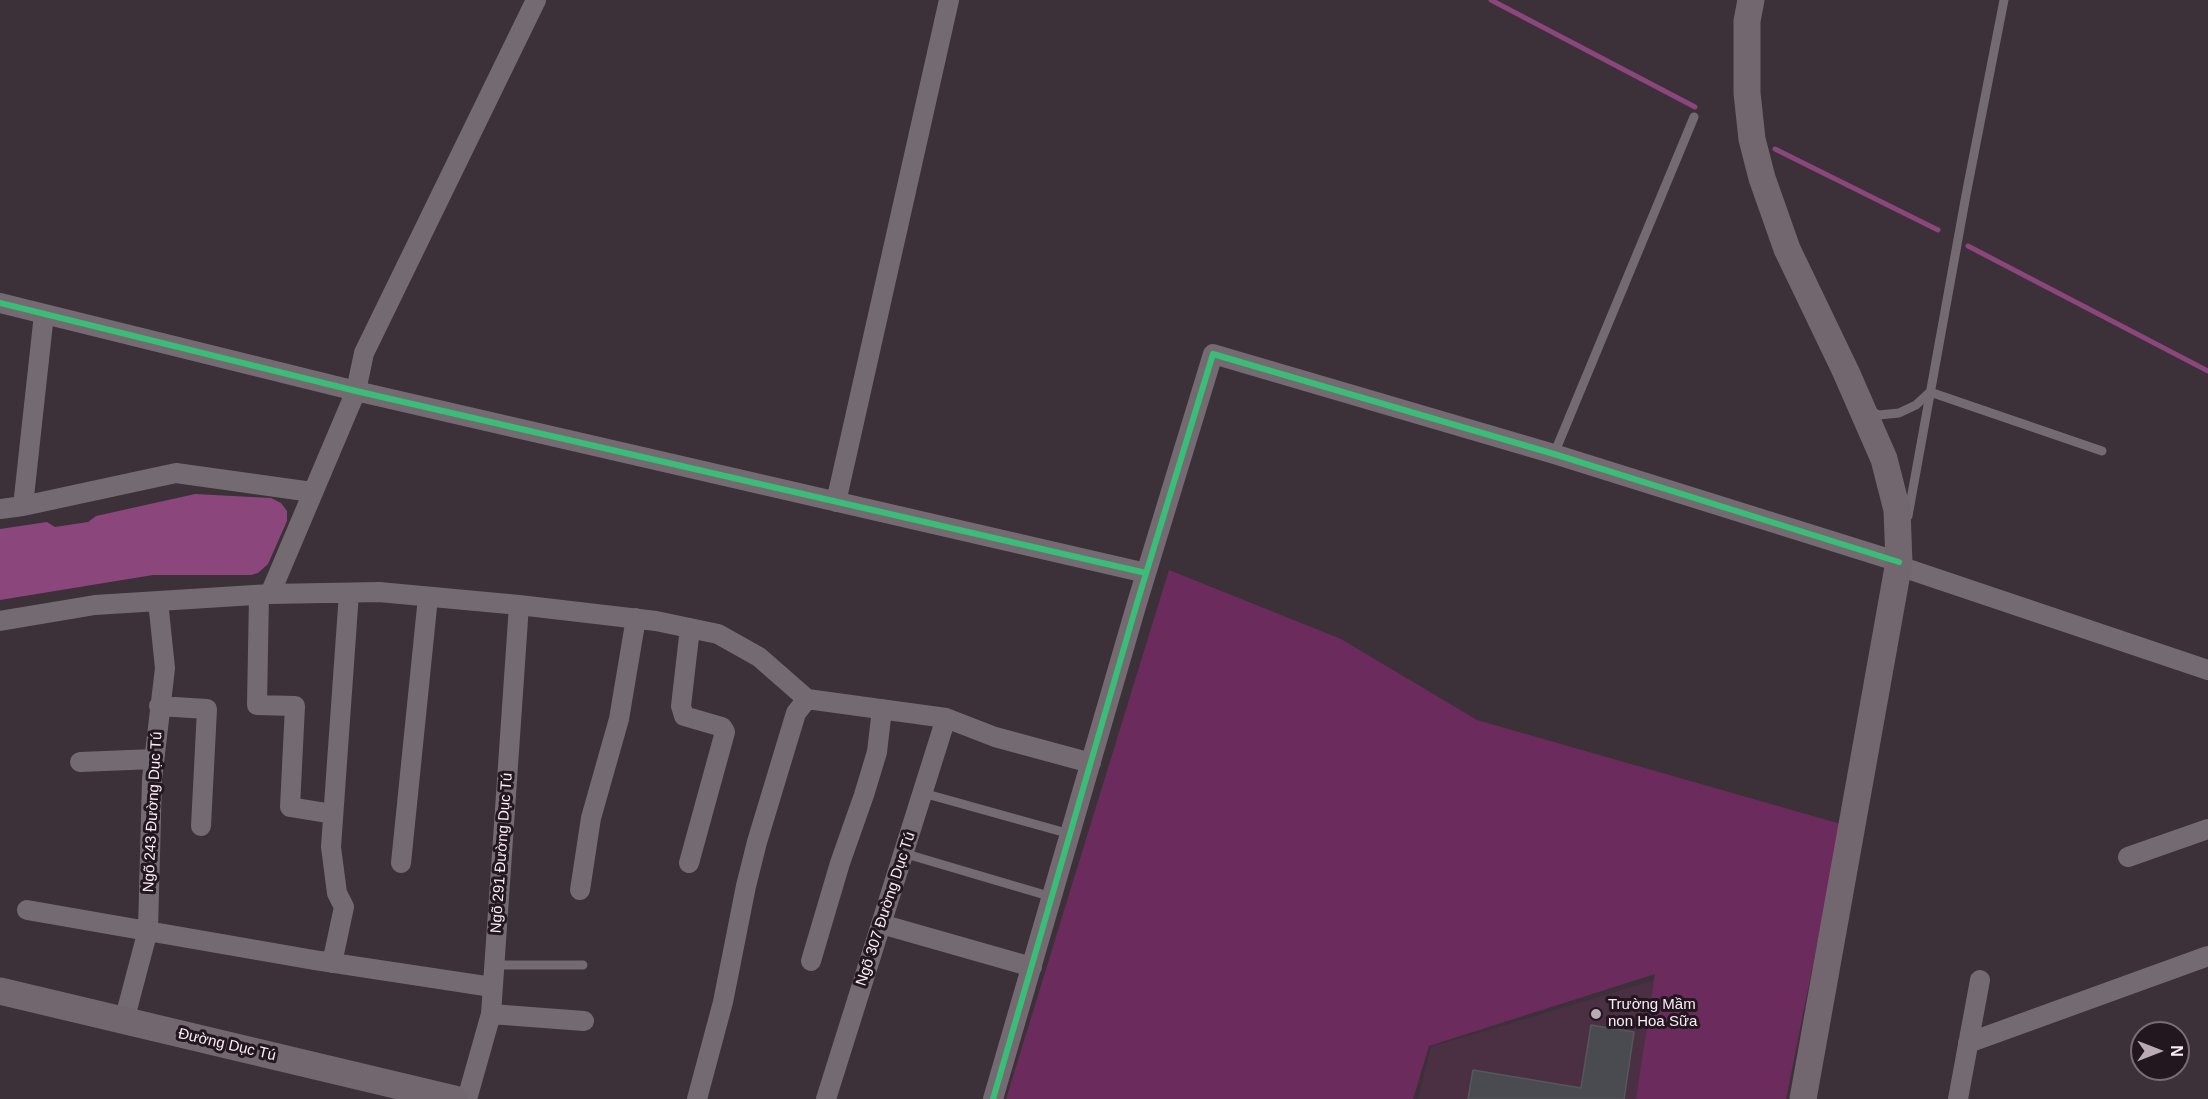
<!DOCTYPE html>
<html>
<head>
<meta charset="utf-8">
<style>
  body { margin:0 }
  #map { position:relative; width:2208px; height:1099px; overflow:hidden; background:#3c3039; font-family:Arial,sans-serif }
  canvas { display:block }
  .north { position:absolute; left:2130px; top:1021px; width:60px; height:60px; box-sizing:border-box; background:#22171f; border:2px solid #796c75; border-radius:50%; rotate:90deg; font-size:16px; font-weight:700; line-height:24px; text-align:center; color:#fcecf7 }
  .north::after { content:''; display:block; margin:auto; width:21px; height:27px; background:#b9aab4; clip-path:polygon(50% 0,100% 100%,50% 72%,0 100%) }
</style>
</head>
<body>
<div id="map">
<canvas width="2208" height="1099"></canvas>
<div class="north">N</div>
</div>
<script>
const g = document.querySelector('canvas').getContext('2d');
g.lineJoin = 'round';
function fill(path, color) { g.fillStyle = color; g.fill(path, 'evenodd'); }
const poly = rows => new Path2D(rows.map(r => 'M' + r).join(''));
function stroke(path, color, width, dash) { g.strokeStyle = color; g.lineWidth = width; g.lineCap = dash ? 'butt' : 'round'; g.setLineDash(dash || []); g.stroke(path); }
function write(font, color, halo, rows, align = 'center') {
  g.font = font + ' Arial,sans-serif'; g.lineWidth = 6; g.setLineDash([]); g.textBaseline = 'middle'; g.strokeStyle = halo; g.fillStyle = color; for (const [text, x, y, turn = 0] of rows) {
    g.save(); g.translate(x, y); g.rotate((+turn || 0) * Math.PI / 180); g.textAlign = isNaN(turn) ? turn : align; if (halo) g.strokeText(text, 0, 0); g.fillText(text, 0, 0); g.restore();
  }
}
const built = poly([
  [1655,980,1636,1099,1418,1099,1431,1047]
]);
const green = poly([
  [1169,570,1341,639,1477,720,1841,824,1786,1099,1636,1099,1655,974,1429,1046,1413,1099,1006,1099]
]);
const water = poly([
  [195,494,271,498,281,503,287,511,287,521,268,564,258,573,251,575,153,575,0,600,0,529,47,522,55,527,88,522,96,516]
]);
const stream = poly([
  [1491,0,1695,107],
  [1775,149,1938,230],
  [1968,246,2208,371]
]);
const building = poly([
  [1591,1025,1634,1032,1624,1099,1468,1099,1473,1070,1581,1088,1591,1025]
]);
const lane = poly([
  [1870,411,1879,415,1899,413,1916,405,1930,392,2102,451],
  [1554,454,1694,117],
  [1908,516,1966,195,2004,0],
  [923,793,1070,834],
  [903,853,1052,897],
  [494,965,583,965]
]);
const street = poly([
  [0,303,356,391,1146,573],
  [836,502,949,0],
  [23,506,44,314],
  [0,509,23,506,176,473,312,492],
  [1899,566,2208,670],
  [270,594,356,391,364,353,536,0],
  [259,595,257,705,295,706,290,807,333,814],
  [0,621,95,605,270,594,379,592,519,605,656,621,718,634,759,657,807,699,946,718,995,737,1091,763],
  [159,706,207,709,201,826],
  [80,762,154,759],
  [2128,857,2208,829],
  [401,863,428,597],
  [689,863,725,732,722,727,684,716,681,706,690,628],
  [580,890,591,818,619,719,636,618],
  [27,910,314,960,492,987],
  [881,924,1032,967],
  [811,961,840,863,864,795,877,752,882,709],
  [332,963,344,907,337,893,331,847,349,593],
  [491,1014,584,1021],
  [124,1021,148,930,152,779,165,668,158,601],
  [1968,1043,2208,956],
  [467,1099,491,1014,519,605],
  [697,1099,723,1002,746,886,757,842,796,713,807,699],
  [826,1099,946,718],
  [993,1099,1137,603,1213,354,1554,454,1899,562],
  [1958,1099,1980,980]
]);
const secondary = poly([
  [1751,0,1747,21,1747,93,1752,139,1762,178,1787,249,1846,372,1884,459,1897,510,1899,562,1803,1099],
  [0,991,454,1099]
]);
const cycleway = poly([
  [0,303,356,391,1146,573],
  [993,1099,1137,603,1213,354,1554,454,1899,562]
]);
const markers = [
  [1596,1014,6,"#b9aab4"]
];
const streetNames = [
  ["Ngõ 243 Đường Dục Tú",153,812,-87],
  ["Ngõ 291 Đường Dục Tú",502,853,-86],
  ["Ngõ 307 Đường Dục Tú",886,909,-72],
  ["Đường Dục Tú",227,1045,13]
];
const poiNames = [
  ["Trường Mầm",1608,1005],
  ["non Hoa Sữa",1608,1022]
];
fill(built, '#4b3044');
fill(green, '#6b2c5d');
fill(water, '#8b467c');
stroke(stream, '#8b467c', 5);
fill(building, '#4a4b50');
stroke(building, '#56575c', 1.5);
stroke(lane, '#746b72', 9);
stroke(street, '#746b72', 20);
stroke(secondary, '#72666f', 27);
stroke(cycleway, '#3abd76', 6);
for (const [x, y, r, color] of markers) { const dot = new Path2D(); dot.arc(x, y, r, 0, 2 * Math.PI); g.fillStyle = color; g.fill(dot); stroke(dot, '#22171f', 2); }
write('15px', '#fcecf7', '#22171f', streetNames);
write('15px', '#fcecf7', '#22171f', poiNames, 'left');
</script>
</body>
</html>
